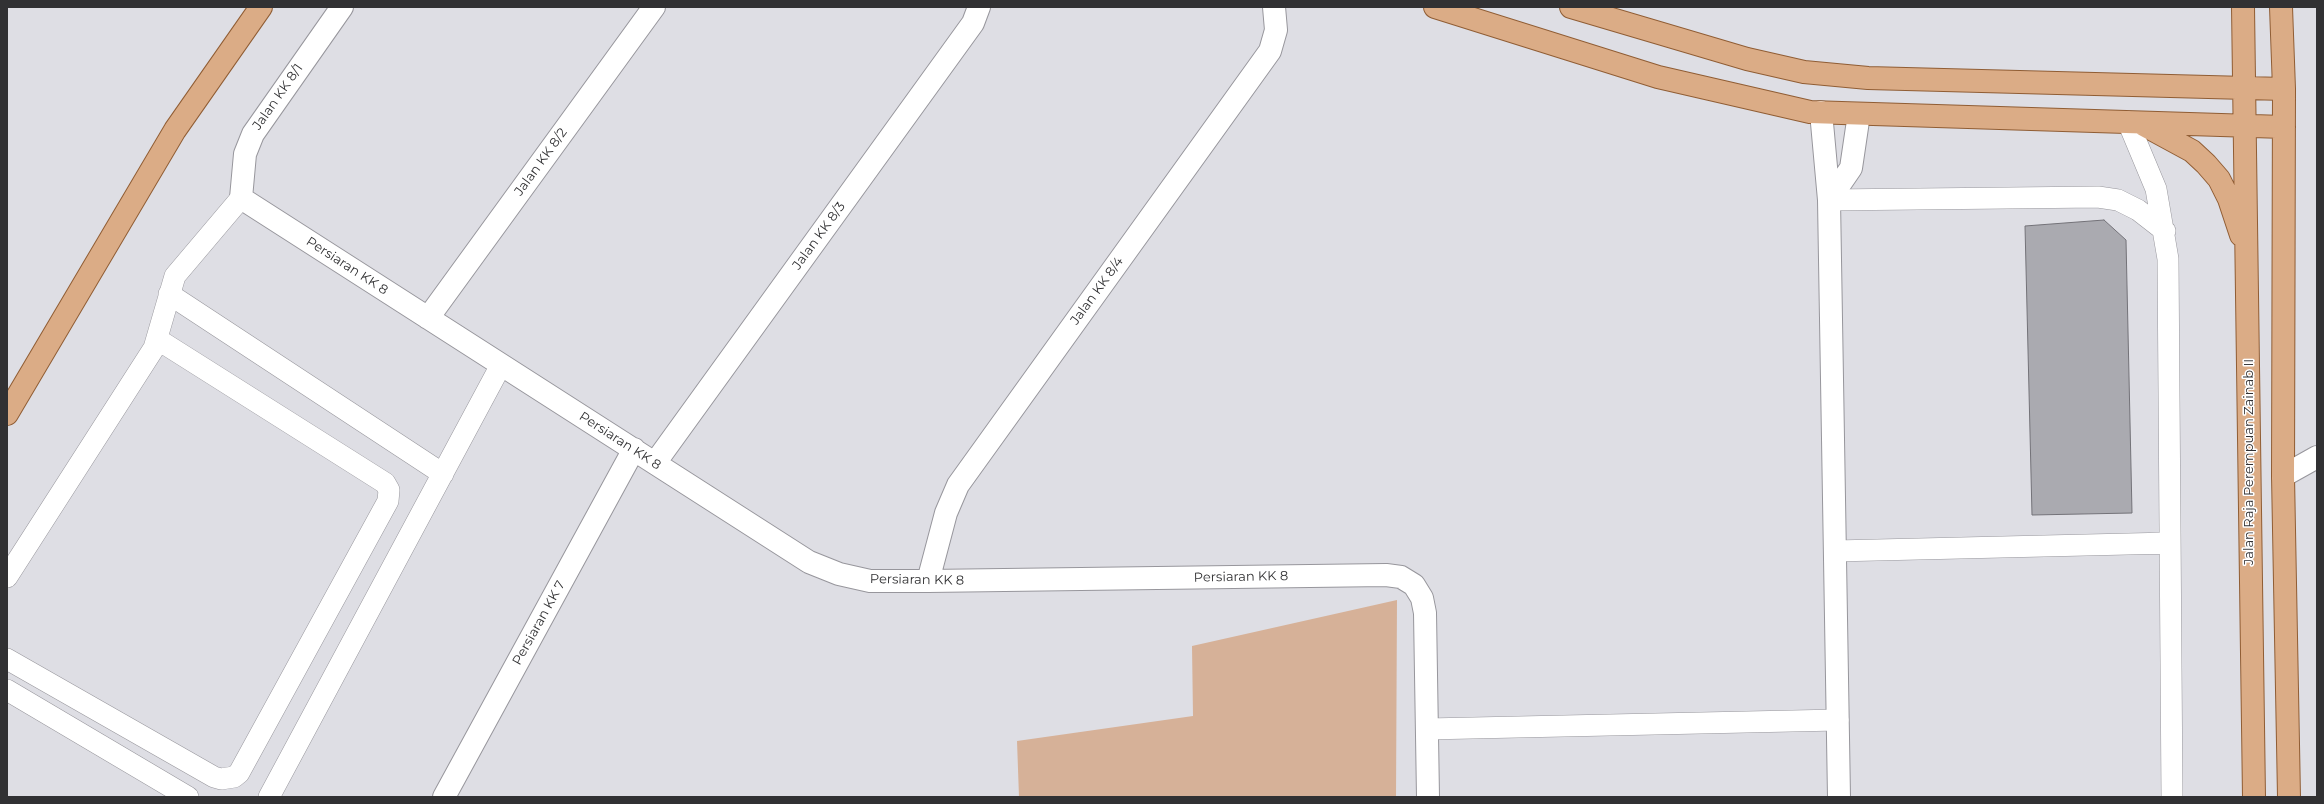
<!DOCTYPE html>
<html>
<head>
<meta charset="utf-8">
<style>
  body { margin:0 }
  #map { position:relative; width:2324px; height:804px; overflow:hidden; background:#dedee4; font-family:Montserrat,sans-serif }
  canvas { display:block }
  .frame { position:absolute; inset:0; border:8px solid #313133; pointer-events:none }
</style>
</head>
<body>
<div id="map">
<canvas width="2324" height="804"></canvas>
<div class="frame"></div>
</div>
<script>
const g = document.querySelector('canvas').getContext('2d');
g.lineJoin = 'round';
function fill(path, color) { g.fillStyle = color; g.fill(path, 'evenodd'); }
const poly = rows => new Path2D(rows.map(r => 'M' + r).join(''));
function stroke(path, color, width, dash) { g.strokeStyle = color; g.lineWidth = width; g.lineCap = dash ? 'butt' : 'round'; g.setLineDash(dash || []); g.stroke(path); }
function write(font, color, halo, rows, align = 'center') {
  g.font = font + ' Montserrat,sans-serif'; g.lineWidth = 3; g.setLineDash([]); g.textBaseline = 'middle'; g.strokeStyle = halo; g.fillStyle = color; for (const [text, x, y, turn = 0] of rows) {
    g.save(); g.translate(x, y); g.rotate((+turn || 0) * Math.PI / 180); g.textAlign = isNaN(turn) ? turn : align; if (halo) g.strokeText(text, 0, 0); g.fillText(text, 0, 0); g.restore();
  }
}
const green = poly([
  [1397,600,1396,797,1019,797,1017,741,1193,716,1192,646]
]);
const building = poly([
  [2104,220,2126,240,2132,513,2032,515,2025,226,2104,220]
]);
const service = poly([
  [2128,122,2156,189,2168,259,2172,797],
  [1829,200,2098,197,2118,200,2138,210,2165,231],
  [169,294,443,474],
  [1835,551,2170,543],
  [7,577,154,348,175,276,241,198],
  [7,659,214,777,221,779,234,777,239,773,388,501,389,490,385,483,157,339],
  [7,690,188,797],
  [1427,729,1838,720],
  [269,797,501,365]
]);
const minor = poly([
  [342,7,253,134,245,154,241,198,809,562,839,574,870,581,928,581,1386,575,1401,577,1414,585,1422,598,1425,613,1428,797],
  [1821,112,1829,200,1839,797],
  [1829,200,1851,168,1859,114],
  [428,318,654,7],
  [655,463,973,23,979,7],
  [2283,476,2317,457],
  [928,581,946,513,958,485,1270,51,1276,30,1274,7],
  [444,797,634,449]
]);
const primary = poly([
  [1435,7,1658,77,1810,112,2284,127],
  [1571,7,1747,59,1804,72,1868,78,2284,89],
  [2243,7,2254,797],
  [2281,7,2284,89,2283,476,2289,797],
  [2144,125,2192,151,2206,164,2219,179,2229,199,2241,235],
  [7,414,175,130,261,7]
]);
const streetNames = [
  ["Jalan KK 8/1",278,97,-55],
  ["Jalan KK 8/2",541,162,-54],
  ["Jalan KK 8/3",819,236,-54],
  ["Persiaran KK 8",347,266,33],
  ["Jalan KK 8/4",1097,291,-54],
  ["Persiaran KK 8",620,441,33],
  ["Jalan Raja Perempuan Zainab II",2249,462,-90],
  ["Persiaran KK 8",1241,577,-1],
  ["Persiaran KK 8",917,580,1],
  ["Persiaran KK 7",539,623,-61]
];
fill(green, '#d6b198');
fill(building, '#aaaab0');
stroke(building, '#737278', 1);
stroke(service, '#97969c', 22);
stroke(minor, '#97969c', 24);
stroke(primary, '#905d34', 24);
stroke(service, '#fff', 21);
stroke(minor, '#fff', 22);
stroke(primary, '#dbac86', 22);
write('13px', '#313133', '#fff', streetNames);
</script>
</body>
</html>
